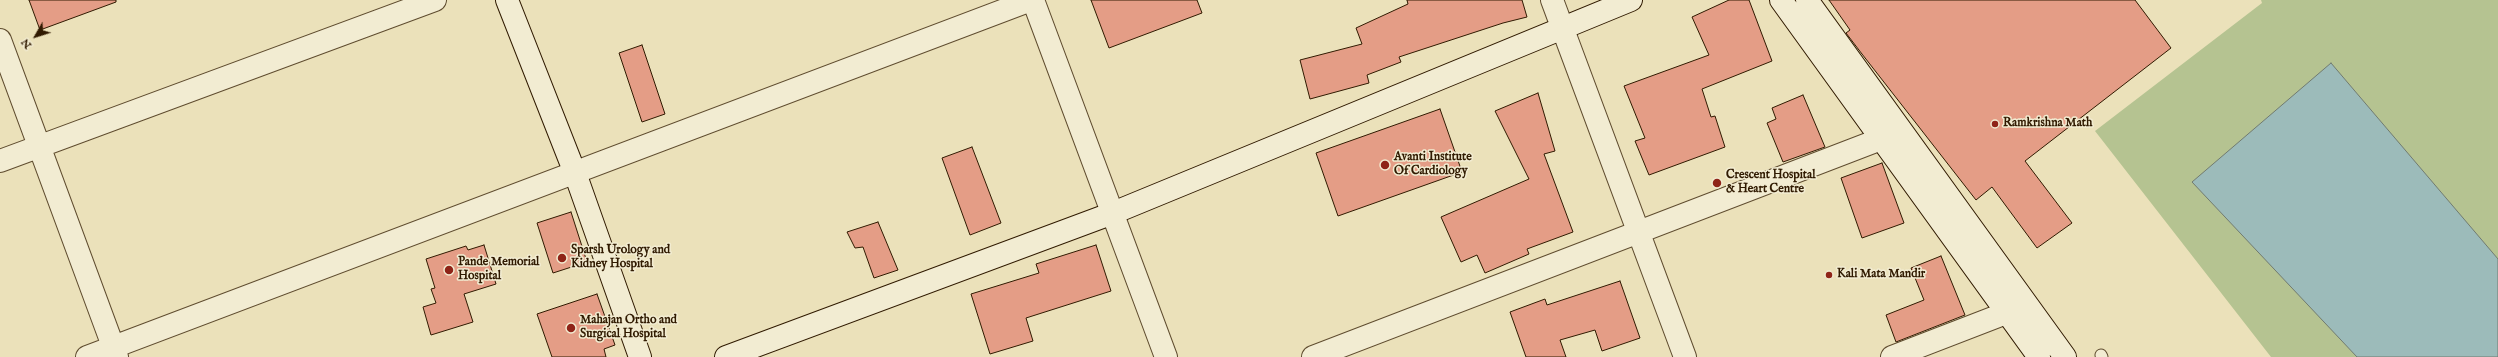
<!DOCTYPE html>
<html>
<head>
<meta charset="utf-8">
<style>
  body { margin:0 }
  #map { position:relative; width:2498px; height:357px; overflow:hidden; background:#ebe1ba; font-family:"IM FELL English",serif }
  canvas { display:block }
  .north { position:absolute; left:16px; top:16px; width:40px; height:40px; -webkit-text-stroke:3px #f2ecd2; paint-order:stroke; rotate:231deg; font-size:11px; font-weight:700; line-height:16px; text-align:center; color:#301a01 }
  .north::after { content:''; display:block; margin:auto; width:14px; height:18px; background:#301a01; clip-path:polygon(50% 0,100% 100%,50% 72%,0 100%) }
</style>
</head>
<body>
<div id="map">
<canvas width="2498" height="357"></canvas>
<div class="north">N</div>
</div>
<script>
const g = document.querySelector('canvas').getContext('2d');
g.lineJoin = 'round';
function fill(path, color) { g.fillStyle = color; g.fill(path, 'evenodd'); }
const poly = rows => new Path2D(rows.map(r => 'M' + r).join(''));
function stroke(path, color, width, dash) { g.strokeStyle = color; g.lineWidth = width; g.lineCap = dash ? 'butt' : 'round'; g.setLineDash(dash || []); g.stroke(path); }
function write(font, color, halo, rows, align = 'center') {
  g.font = font + ' "IM FELL English",serif'; g.lineWidth = 3; g.setLineDash([]); g.textBaseline = 'middle'; g.strokeStyle = halo; g.fillStyle = color; for (const [text, x, y, turn = 0] of rows) {
    g.save(); g.translate(x, y); g.rotate((+turn || 0) * Math.PI / 180); g.textAlign = isNaN(turn) ? turn : align; if (halo) g.strokeText(text, 0, 0); g.fillText(text, 0, 0); g.restore();
  }
}
const green = poly([
  [2261,0,2498,0,2498,357,2271,357,2095,131,2262,3]
]);
const water = poly([
  [2331,63,2498,259,2498,357,2357,357,2192,182,2331,63]
]);
const building = poly([
  [29,0,116,0,116,2,40,30,29,0],
  [1091,0,1197,0,1202,13,1109,48,1091,0],
  [1407,0,1522,0,1527,17,1503,23,1399,57,1401,62,1367,75,1369,83,1310,99,1300,60,1362,44,1356,28,1408,4,1407,0],
  [1729,0,1749,0,1772,61,1702,89,1711,117,1715,116,1725,147,1649,175,1635,141,1645,138,1624,86,1709,55,1692,17,1729,0],
  [1829,0,2135,0,2171,48,2025,161,2072,223,2037,248,1992,187,1976,200,1862,54,1846,33,1850,30,1829,0],
  [642,45,665,114,642,122,619,53,642,45],
  [1538,93,1555,151,1544,154,1573,232,1527,249,1529,254,1485,273,1477,255,1461,262,1441,217,1529,179,1495,111,1538,93],
  [1803,95,1825,147,1783,162,1767,123,1776,119,1772,108,1803,95],
  [1440,109,1462,172,1338,216,1316,153,1440,109],
  [972,147,1001,223,970,235,942,158,972,147],
  [1882,163,1904,223,1862,238,1841,178,1882,163],
  [571,212,587,262,553,273,537,223,571,212],
  [878,222,898,270,874,278,863,247,855,248,847,232,878,222],
  [484,245,496,284,464,294,473,322,431,335,423,307,436,303,431,289,435,288,426,259,466,246,468,250,484,245],
  [1096,245,1111,291,1026,318,1033,341,990,354,971,294,1039,273,1036,264,1096,245],
  [1941,256,1965,315,1896,342,1886,315,1924,300,1911,268,1941,256],
  [1620,281,1640,338,1602,351,1595,330,1560,340,1566,357,1526,357,1510,312,1545,299,1547,305,1620,281],
  [597,294,615,345,604,349,606,357,552,357,537,314,597,294]
]);
const lane = poly([
  [2101,355,2102,357]
]);
const street = poly([
  [1033,0,1166,357],
  [1552,0,1685,357],
  [0,40,117,357],
  [0,161,435,0],
  [87,357,1031,0],
  [1313,357,1881,139,1897,130],
  [1892,357,2006,313,2023,302]
]);
const secondary = poly([
  [507,0,575,173,640,357],
  [1781,0,2039,357],
  [1807,0,2065,357],
  [726,357,1113,213,1631,0]
]);
const markers = [
  [1995,124,4,"#8f2418"],
  [1385,165,5,"#8f2418"],
  [1717,183,5,"#8f2418"],
  [562,258,5,"#8f2418"],
  [449,270,5,"#8f2418"],
  [1829,275,4,"#8f2418"],
  [571,328,5,"#8f2418"]
];
const poiNames = [
  ["Ramkrishna Math",2003,124],
  ["Avanti Institute",1394,158],
  ["Of Cardiology",1394,172],
  ["Crescent Hospital",1726,176],
  ["& Heart Centre",1726,190],
  ["Sparsh Urology and",571,251],
  ["Kidney Hospital",571,265],
  ["Pande Memorial",458,263],
  ["Hospital",458,277],
  ["Kali Mata Mandir",1837,275],
  ["Mahajan Ortho and",580,321],
  ["Surgical Hospital",580,335]
];
fill(green, '#b5c391');
fill(water, '#9cbbba');
stroke(water, '#717b70', 1);
fill(building, '#e49d86');
stroke(building, '#301a01', 1);
stroke(lane, '#5f4c2f', 13);
stroke(street, '#5f4c2f', 24);
stroke(secondary, '#301a01', 24);
stroke(lane, '#f2ecd2', 11);
stroke(street, '#f2ecd2', 22);
stroke(secondary, '#f2ecd2', 22);
for (const [x, y, r, color] of markers) { const dot = new Path2D(); dot.arc(x, y, r, 0, 2 * Math.PI); g.fillStyle = color; g.fill(dot); stroke(dot, '#f2ecd2', 1.5); }
write('bold 12px', '#301a01', '#f2ecd2', poiNames, 'left');
</script>
</body>
</html>
